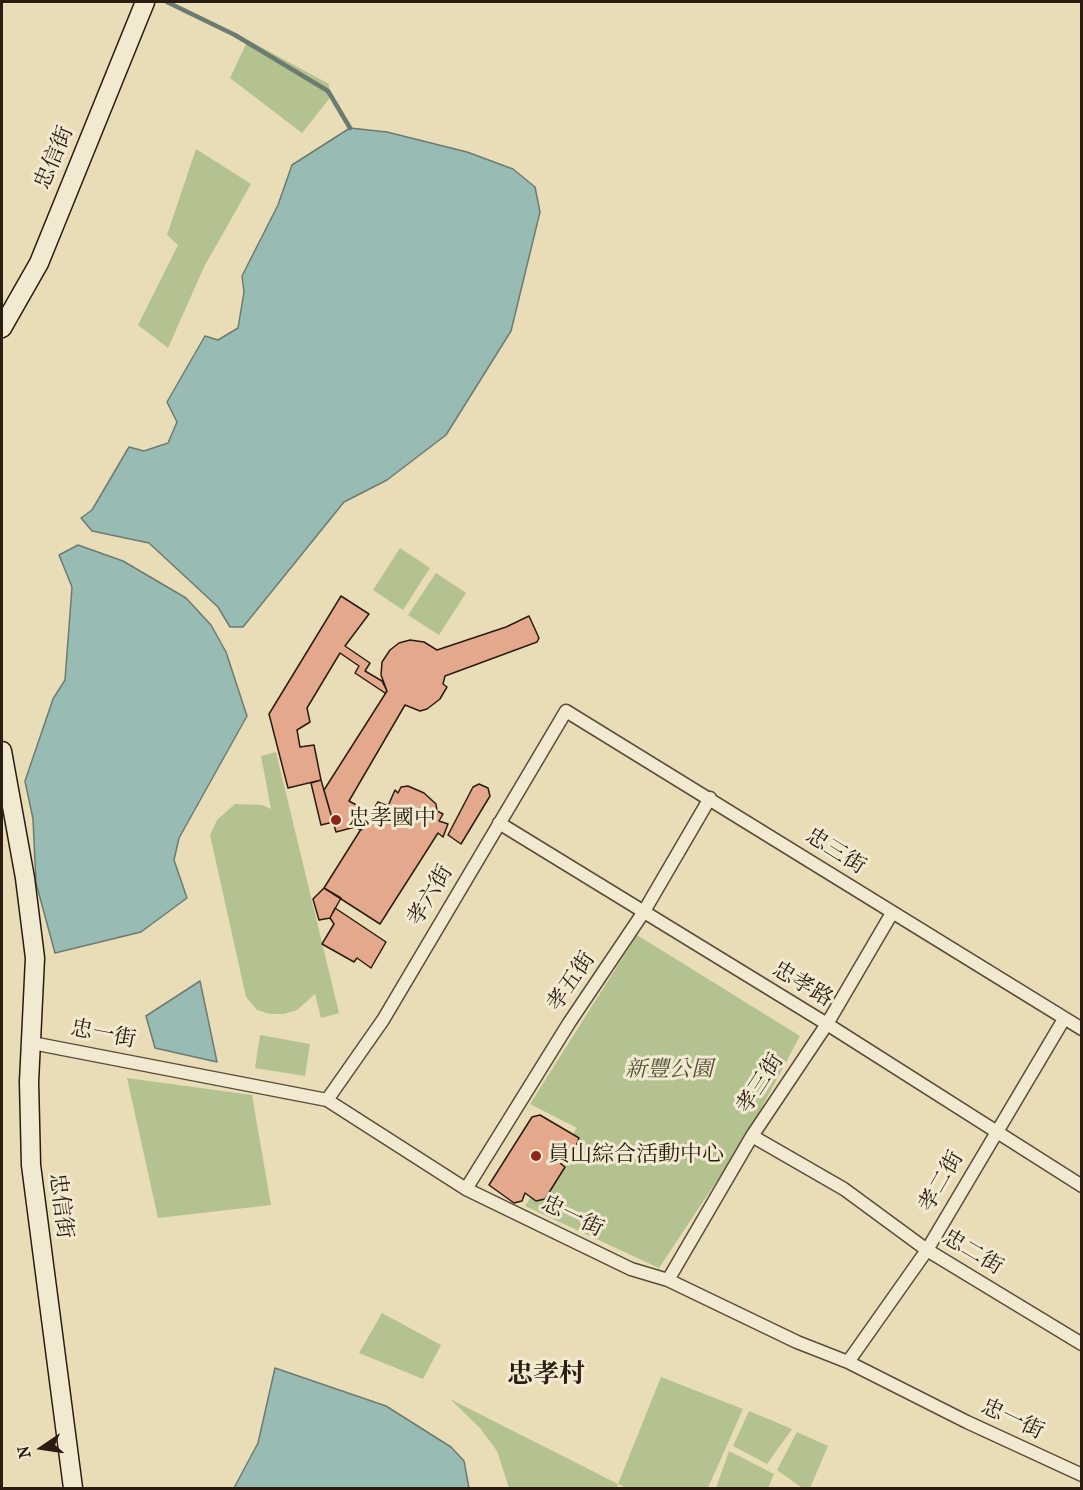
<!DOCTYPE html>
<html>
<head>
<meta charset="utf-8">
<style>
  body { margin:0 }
  #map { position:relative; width:1083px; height:1490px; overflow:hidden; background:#e9ddb7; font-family:"IM FELL French Canon",serif }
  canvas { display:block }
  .frame { position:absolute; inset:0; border:3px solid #2a1c10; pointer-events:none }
  .north { position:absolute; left:12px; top:1418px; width:60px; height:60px; -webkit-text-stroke:4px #f1e9d0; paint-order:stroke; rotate:257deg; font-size:16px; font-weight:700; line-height:24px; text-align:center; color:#2a1c10 }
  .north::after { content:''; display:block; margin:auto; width:21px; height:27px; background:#2a1c10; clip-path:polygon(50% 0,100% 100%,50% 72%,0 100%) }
</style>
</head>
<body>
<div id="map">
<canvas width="1083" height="1490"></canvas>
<div class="frame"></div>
<div class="north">N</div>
</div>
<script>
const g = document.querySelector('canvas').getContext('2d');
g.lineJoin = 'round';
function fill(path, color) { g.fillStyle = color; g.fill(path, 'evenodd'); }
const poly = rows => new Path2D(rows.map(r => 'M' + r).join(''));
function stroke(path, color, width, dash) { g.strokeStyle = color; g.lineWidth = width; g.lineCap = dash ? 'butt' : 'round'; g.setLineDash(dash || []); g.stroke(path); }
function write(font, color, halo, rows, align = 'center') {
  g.font = font + ' "IM FELL French Canon","Noto Serif TC",serif'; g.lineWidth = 6; g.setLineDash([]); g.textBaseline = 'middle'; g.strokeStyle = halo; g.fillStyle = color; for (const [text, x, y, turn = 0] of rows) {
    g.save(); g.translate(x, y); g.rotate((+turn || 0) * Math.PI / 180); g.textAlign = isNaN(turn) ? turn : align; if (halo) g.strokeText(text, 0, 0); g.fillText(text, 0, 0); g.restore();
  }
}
const green = poly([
  [248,40,329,84,329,99,302,133,230,78],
  [196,149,251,184,204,267,168,348,138,325,178,245,167,235],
  [400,548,430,568,403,610,373,590],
  [436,573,466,593,439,635,408,615],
  [276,752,339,1013,321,1018,315,994,297,1010,284,1014,270,1014,257,1010,246,997,210,835,217,820,235,804,262,805,271,809,261,756],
  [637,935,800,1036,746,1137,659,1268,525,1206,577,1128,530,1104],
  [260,1035,310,1044,305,1076,255,1068],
  [127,1078,252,1095,271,1205,158,1218],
  [382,1313,441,1345,423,1379,359,1353],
  [661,1377,743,1409,708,1488,627,1488,618,1484,617,1488,509,1488,497,1451,480,1428,450,1399,618,1484],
  [749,1411,792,1429,767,1464,733,1446],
  [797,1432,828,1446,810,1488,802,1488,777,1470],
  [729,1451,774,1474,768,1488,716,1488]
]);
const water = poly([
  [350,128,387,132,467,152,513,169,535,187,540,212,511,331,446,435,387,480,344,502,243,627,230,627,218,607,149,543,92,531,81,518,92,510,129,447,144,451,168,443,177,422,167,402,205,336,218,340,238,328,244,292,242,276,278,205,292,165,350,128],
  [78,545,123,561,186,598,211,625,226,652,247,716,179,838,174,860,187,898,141,932,55,953,36,883,33,819,25,781,53,699,65,680,72,587,59,555,78,545],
  [200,981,217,1062,155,1048,146,1016,200,981],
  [275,1368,386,1406,451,1447,464,1461,469,1488,234,1488,258,1443,275,1368]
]);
const stream = poly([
  [167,2,235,35,328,91,350,128]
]);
const building = poly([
  [341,596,369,614,345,646,370,663,365,671,382,681,387,691,385,693,355,673,359,666,340,653,307,708,310,722,297,730,300,747,314,745,321,780,288,788,269,714,341,596],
  [529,616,539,638,537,642,445,676,443,684,447,687,440,699,427,709,420,711,405,705,349,801,371,813,361,830,355,827,336,832,324,790,387,691,381,675,382,662,390,650,399,643,410,640,424,642,437,650,506,627,529,616],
  [321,780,333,822,321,825,311,783,321,780],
  [479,784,488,788,490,796,461,844,448,835,473,787,479,784],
  [408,786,424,793,436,804,437,811,443,814,439,821,448,824,443,837,438,833,380,924,324,888,378,802,388,806,395,790,398,793,401,787,408,786],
  [324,888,341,898,330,918,319,920,313,899,324,888],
  [335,908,386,942,371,968,357,958,354,962,322,944,334,924,330,918,335,908],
  [540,1115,579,1138,575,1149,570,1149,561,1164,565,1167,545,1199,536,1201,525,1193,522,1201,514,1203,489,1185,532,1117,540,1115]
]);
const street = poly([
  [499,823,827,1024,1082,1186],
  [32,1043,327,1100,466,1189,631,1269,668,1280,797,1342,848,1362,967,1422,1082,1475],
  [327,1100,383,1020,566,711,1082,1029],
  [752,1136,844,1189,927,1250,1082,1344],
  [466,1189,569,1023,643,913,710,798],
  [668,1280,752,1136,827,1024,892,913],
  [848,1362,927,1250,1064,1019]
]);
const secondary = poly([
  [2,328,39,263,145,2],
  [2,751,25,878,35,958,29,1082,31,1165,73,1488]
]);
const markers = [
  [336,820,6,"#8f2418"],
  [536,1156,6,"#8f2418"]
];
const streetNames = [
  ["忠信街",55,158,-67],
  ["忠三街",835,852,32],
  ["孝六街",431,896,-59],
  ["孝五街",572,982,-56],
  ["忠孝路",802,985,31],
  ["忠一街",103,1035,11],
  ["孝三街",761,1084,-57],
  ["孝二街",942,1182,-60],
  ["忠信街",60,1206,83],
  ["忠一街",572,1217,26],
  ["忠二街",972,1253,31],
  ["忠一街",1012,1420,25]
];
const poiNames = [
  ["忠孝國中",348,820],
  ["員山綜合活動中心",548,1156]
];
const parkNames = [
  ["新豐公園",669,1071]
];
const quarterNames = [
  ["忠孝村",546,1376]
];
fill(green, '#b4c290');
fill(water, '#98bbb3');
stroke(water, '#6c7b72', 1.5);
stroke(stream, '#6c7b72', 4.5);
fill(building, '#e4a88c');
stroke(building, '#2a1c10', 1.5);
stroke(street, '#5a4c3a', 15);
stroke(secondary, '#2a1c10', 21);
stroke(street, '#f1e9d0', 12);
stroke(secondary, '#f1e9d0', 18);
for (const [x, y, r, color] of markers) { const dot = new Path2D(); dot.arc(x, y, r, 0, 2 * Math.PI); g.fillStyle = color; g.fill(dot); stroke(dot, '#f1e9d0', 2); }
write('22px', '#2a1c10', '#f1e9d0', streetNames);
write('22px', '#2a1c10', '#f1e9d0', poiNames, 'left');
write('italic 22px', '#534e36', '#f1e9d0', parkNames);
write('bold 26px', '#2a1c10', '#f1e9d0', quarterNames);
</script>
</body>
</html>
